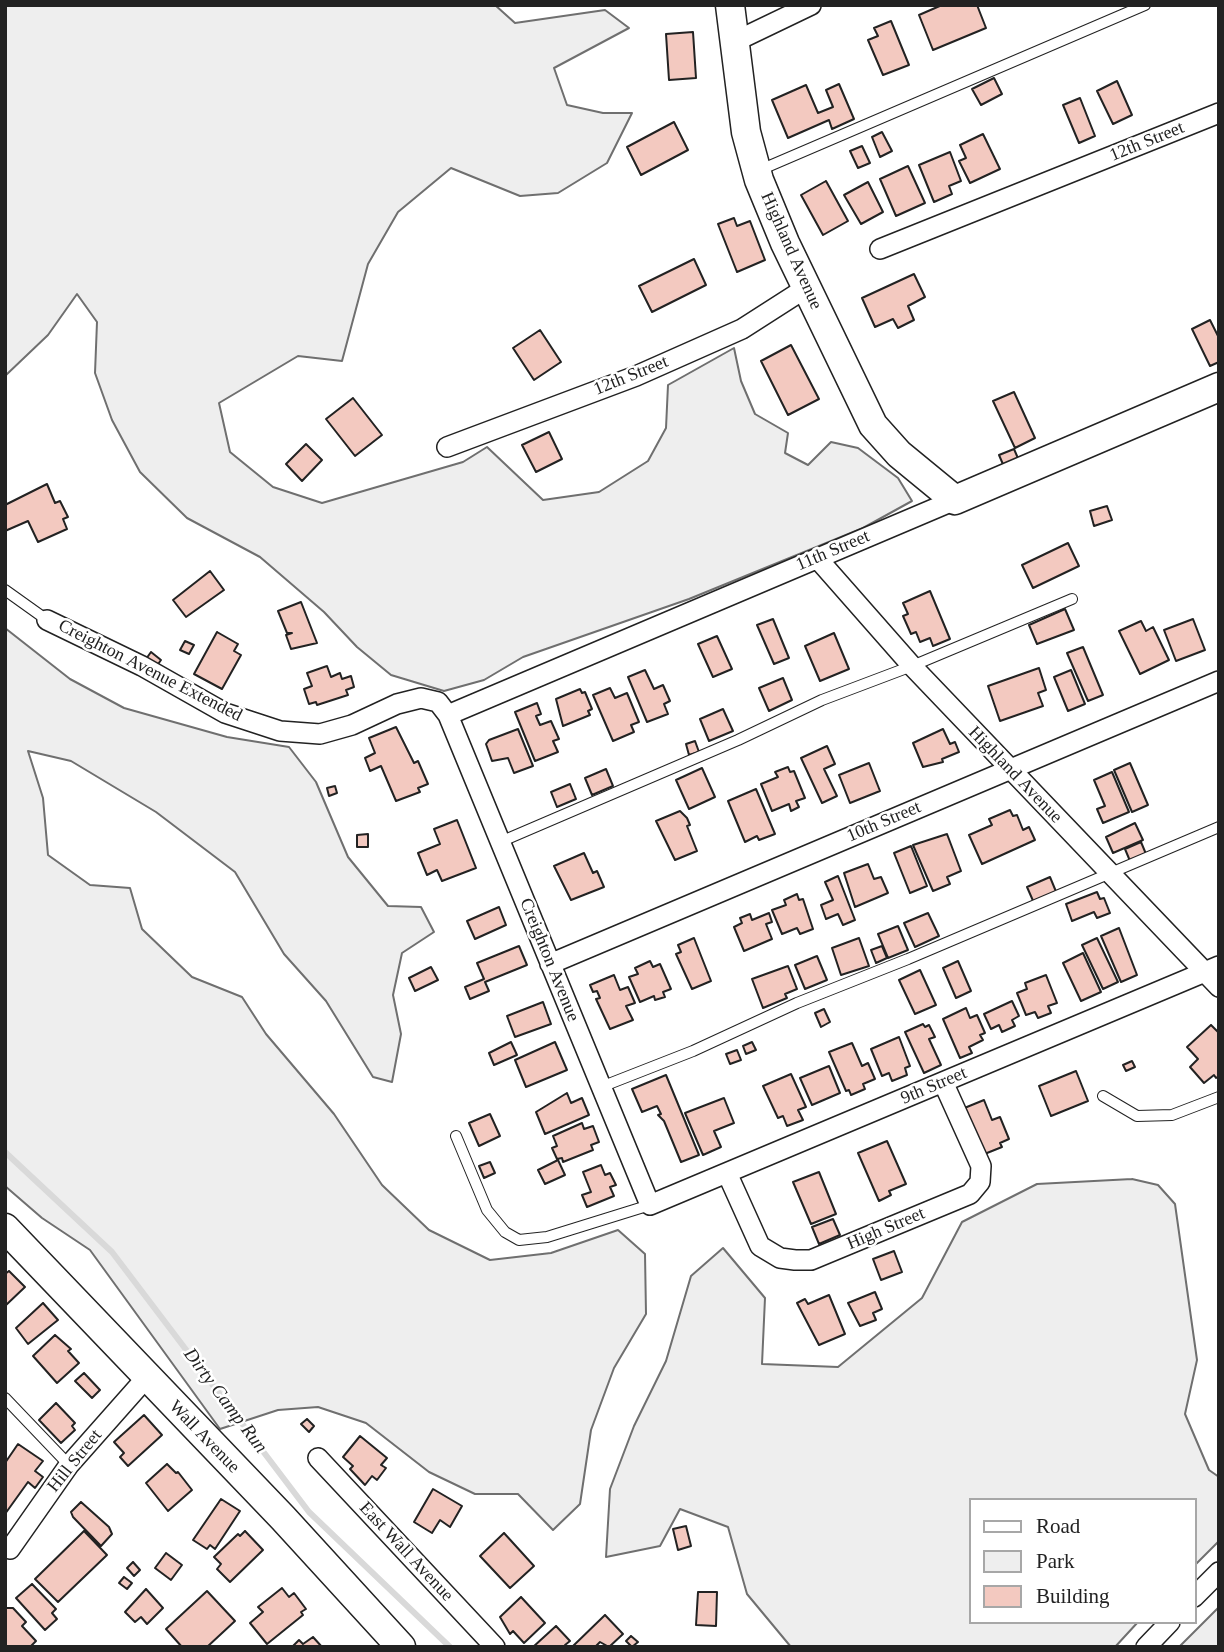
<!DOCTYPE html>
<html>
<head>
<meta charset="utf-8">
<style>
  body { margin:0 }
  #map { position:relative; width:1224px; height:1652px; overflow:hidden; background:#fff; font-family:"Times New Roman",serif }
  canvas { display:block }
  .frame { position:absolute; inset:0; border:7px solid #222; pointer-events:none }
  .legend { position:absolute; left:969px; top:1498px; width:228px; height:126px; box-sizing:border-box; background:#fff; border:2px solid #a7a7a7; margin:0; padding:9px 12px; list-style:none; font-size:21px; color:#222 }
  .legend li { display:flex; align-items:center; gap:14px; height:35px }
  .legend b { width:35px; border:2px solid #a7a7a7 }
</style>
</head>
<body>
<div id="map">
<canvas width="1224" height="1652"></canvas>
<div class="frame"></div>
<ul class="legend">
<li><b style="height:9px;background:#fff"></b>Road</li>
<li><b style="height:19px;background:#eee"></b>Park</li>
<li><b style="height:19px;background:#f3c9c0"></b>Building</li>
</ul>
</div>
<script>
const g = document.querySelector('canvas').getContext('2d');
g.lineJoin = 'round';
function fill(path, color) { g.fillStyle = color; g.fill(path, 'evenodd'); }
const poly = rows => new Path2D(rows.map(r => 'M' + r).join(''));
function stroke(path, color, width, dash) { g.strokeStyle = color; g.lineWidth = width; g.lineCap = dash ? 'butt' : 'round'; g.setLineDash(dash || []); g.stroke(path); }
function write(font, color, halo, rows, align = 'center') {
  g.font = font + ' "Times New Roman",serif'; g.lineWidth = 5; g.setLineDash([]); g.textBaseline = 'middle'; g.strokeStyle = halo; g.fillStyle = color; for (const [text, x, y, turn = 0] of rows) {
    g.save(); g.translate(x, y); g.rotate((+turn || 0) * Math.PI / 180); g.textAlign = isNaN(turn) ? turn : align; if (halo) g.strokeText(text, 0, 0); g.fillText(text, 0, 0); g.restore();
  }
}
const green = poly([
  [5,5,495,5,515,23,605,10,629,28,554,68,567,105,603,113,632,113,607,163,558,193,520,196,451,168,398,212,368,264,342,361,298,356,219,403,230,452,273,487,322,503,463,462,487,447,543,500,599,492,648,461,666,428,668,385,734,348,741,381,755,414,788,433,785,453,808,465,831,442,858,448,898,478,912,501,863,528,689,599,523,657,484,680,444,691,391,675,357,647,324,612,260,557,187,518,140,472,112,420,95,373,97,322,77,294,48,335,5,376,5,5],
  [5,628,70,679,124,708,227,737,289,747,316,782,348,857,388,906,421,907,434,932,402,953,393,995,401,1034,392,1082,373,1077,326,1001,284,954,235,872,156,812,71,761,28,751,43,798,48,855,90,885,130,888,142,929,192,977,242,997,266,1034,334,1114,382,1185,429,1230,490,1260,551,1253,618,1230,645,1254,646,1314,614,1368,591,1430,580,1504,553,1530,518,1494,475,1494,429,1472,366,1423,318,1407,278,1410,220,1429,90,1250,42,1218,5,1186,5,628],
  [1132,1179,1158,1185,1175,1204,1197,1360,1185,1414,1209,1470,1219,1477,1219,1541,1194,1566,1194,1500,970,1500,970,1622,1138,1622,1115,1647,791,1647,747,1594,728,1527,680,1509,660,1546,606,1557,610,1489,634,1426,666,1361,691,1276,723,1248,765,1298,762,1364,838,1367,922,1298,962,1222,1037,1184,1132,1179],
  [1219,1607,1219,1647,1179,1647,1219,1607]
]);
const stream = poly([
  [5,1152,112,1252,309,1512,450,1647]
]);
const building = poly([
  [942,5,977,5,986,28,933,50,919,15,942,5],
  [891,21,909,65,883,75,868,40,878,36,874,28,891,21],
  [693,32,696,78,669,80,666,34,693,32],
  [994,78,1002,94,981,105,972,89,994,78],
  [1117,81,1132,115,1113,124,1097,91,1117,81],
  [839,84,854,119,832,129,829,120,788,138,772,100,806,85,818,113,833,107,826,90,839,84],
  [1080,98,1095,136,1079,143,1063,105,1080,98],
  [674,122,688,150,641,175,627,147,674,122],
  [882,132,892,151,880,157,872,137,882,132],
  [983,134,1000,169,970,183,959,161,966,158,960,145,983,134],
  [862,146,870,163,858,168,850,151,862,146],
  [950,152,961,181,949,186,952,194,934,202,919,165,950,152],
  [908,166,925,203,896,216,880,179,908,166],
  [826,181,848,221,823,235,801,195,826,181],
  [868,182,883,212,861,224,844,195,868,182],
  [734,218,737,226,750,221,765,260,737,272,718,224,734,218],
  [694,259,706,285,652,312,639,286,694,259],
  [914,274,925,297,908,306,914,320,898,328,893,319,875,327,862,298,914,274],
  [1210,320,1219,338,1219,362,1210,366,1192,329,1210,320],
  [540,330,561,362,534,380,513,348,540,330],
  [791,345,819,399,788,415,761,361,791,345],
  [1014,392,1035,438,1015,448,993,401,1014,392],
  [353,398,382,435,355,456,326,419,353,398],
  [549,432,562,459,536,472,522,445,549,432],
  [306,444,322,460,302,481,286,464,306,444],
  [1014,449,1020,463,1005,469,999,455,1014,449],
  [47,484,55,503,60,501,68,517,63,519,67,529,38,542,28,521,5,531,5,505,47,484],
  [1107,506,1112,520,1094,526,1090,511,1107,506],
  [1068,543,1079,566,1033,588,1022,565,1068,543],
  [210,571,224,590,186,617,173,600,210,571],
  [930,591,950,639,933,646,930,638,920,642,916,632,911,634,903,616,908,614,903,603,930,591],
  [301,602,317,643,291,649,286,635,292,633,287,633,278,611,301,602],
  [1065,609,1074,630,1037,644,1029,625,1065,609],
  [773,619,789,658,774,664,757,625,773,619],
  [1193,619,1205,650,1176,661,1164,630,1193,619],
  [1141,621,1146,631,1153,627,1169,660,1140,674,1119,631,1141,621],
  [217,632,238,644,234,651,241,655,222,689,194,674,217,632],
  [834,633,849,669,820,681,805,646,834,633],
  [717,636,732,669,713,677,698,644,717,636],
  [185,641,194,645,189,654,180,650,185,641],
  [1083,647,1103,695,1088,701,1067,653,1083,647],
  [151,652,161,660,156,667,146,659,151,652],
  [327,666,331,677,340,673,342,679,351,676,354,687,346,690,348,695,317,705,316,702,309,704,304,689,312,686,307,673,327,666],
  [1039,668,1046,690,1038,693,1043,706,1000,721,988,686,1039,668],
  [645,670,654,689,663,685,670,701,664,704,668,714,647,722,628,677,645,670],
  [1071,670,1085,704,1068,711,1054,677,1071,670],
  [783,678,792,700,769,711,759,688,783,678],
  [610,688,615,698,627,693,639,722,631,725,634,732,613,741,593,695,610,688],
  [580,689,582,693,585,692,592,709,588,711,590,715,563,726,556,699,580,689],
  [537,703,541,714,536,716,540,725,551,721,559,739,553,741,558,752,535,761,515,712,537,703],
  [723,709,733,731,709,741,700,719,723,709],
  [396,727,414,763,418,761,428,784,418,788,420,792,396,801,381,766,370,771,365,758,375,753,369,738,396,727],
  [518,729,533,766,514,773,508,758,492,761,486,744,489,740,518,729],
  [943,729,950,744,955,742,959,752,942,759,943,762,923,767,913,743,943,729],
  [695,741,699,752,689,755,686,744,695,741],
  [827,746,835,764,824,769,837,796,822,803,801,758,827,746],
  [869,763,880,791,850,803,839,775,869,763],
  [1130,763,1148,805,1132,812,1114,770,1130,763],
  [788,767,790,772,794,771,805,798,796,801,799,807,791,811,789,804,772,811,761,784,778,777,775,772,788,767],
  [702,768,715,797,689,809,676,780,702,768],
  [606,769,613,786,592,795,585,778,606,769],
  [1112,772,1129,812,1103,823,1097,809,1105,806,1094,780,1112,772],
  [570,784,576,799,557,807,551,792,570,784],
  [335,786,337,793,329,796,327,788,335,786],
  [756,789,775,834,759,840,757,836,745,842,728,801,756,789],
  [1010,810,1013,816,1017,815,1023,830,1029,827,1035,840,982,864,969,835,992,825,989,819,1010,810],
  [680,811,687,818,690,825,687,826,697,851,675,860,656,821,680,811],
  [457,820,476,868,442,881,437,870,427,875,418,853,440,844,434,829,457,820],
  [1135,823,1143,840,1113,853,1106,837,1135,823],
  [368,834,368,847,357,847,357,835,368,834],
  [947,834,961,871,947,877,950,884,933,891,913,845,947,834],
  [1141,842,1146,854,1130,861,1125,849,1141,842],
  [911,846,927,886,910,893,894,853,911,846],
  [584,853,593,873,597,871,604,887,571,900,554,866,584,853],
  [868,864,874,879,881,877,888,893,855,907,844,873,868,864],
  [838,876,855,920,843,925,838,914,826,919,821,905,833,900,825,882,838,876],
  [1050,877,1057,894,1034,903,1027,887,1050,877],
  [1097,892,1100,899,1104,898,1110,913,1097,918,1094,912,1072,921,1066,904,1097,892],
  [797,894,799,900,803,899,813,929,800,934,797,928,782,934,772,910,786,905,784,900,797,894],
  [499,907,506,925,475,939,467,921,499,907],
  [769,913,772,922,766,924,772,939,744,951,734,927,742,923,740,918,750,914,752,920,769,913],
  [928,913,939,936,915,947,904,923,928,913],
  [898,926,908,950,888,958,878,934,898,926],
  [1119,928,1137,975,1121,982,1101,936,1119,928],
  [694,938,711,981,692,989,676,954,681,952,678,945,694,938],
  [859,938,869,966,841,975,832,948,859,938],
  [1097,938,1118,982,1103,989,1082,945,1097,938],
  [519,946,527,965,485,982,489,991,470,999,465,987,484,979,477,963,519,946],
  [882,946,887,958,876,963,871,950,882,946],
  [1083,953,1101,992,1081,1001,1063,963,1083,953],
  [817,956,827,980,805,989,795,965,817,956],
  [650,961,653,967,660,964,671,989,663,992,665,997,655,1000,654,996,640,1002,629,977,638,974,635,968,650,961],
  [958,961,971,991,956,998,943,968,958,961],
  [788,966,797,989,785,994,787,998,763,1008,752,979,788,966],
  [431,967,438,980,415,991,409,978,431,967],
  [920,970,936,1005,915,1014,899,980,920,970],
  [614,975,620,990,628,987,635,1003,626,1006,633,1020,610,1029,596,999,600,998,597,991,593,992,590,985,614,975],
  [1046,975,1057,1003,1048,1006,1051,1013,1038,1018,1035,1012,1026,1015,1017,993,1027,989,1025,983,1046,975],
  [1012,1001,1019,1016,1012,1020,1015,1026,1002,1032,999,1025,991,1029,984,1014,1012,1001],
  [543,1002,551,1024,515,1037,507,1016,543,1002],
  [966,1008,970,1018,977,1015,985,1033,980,1035,983,1040,969,1047,972,1053,960,1058,943,1019,966,1008],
  [824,1009,830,1022,821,1027,815,1013,824,1009],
  [923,1024,925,1027,929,1025,935,1037,929,1039,941,1065,924,1073,905,1032,923,1024],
  [1211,1025,1219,1033,1219,1076,1216,1078,1214,1075,1204,1083,1190,1067,1198,1059,1187,1047,1211,1025],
  [899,1037,910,1066,905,1068,907,1075,892,1081,889,1073,882,1076,871,1049,899,1037],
  [511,1042,517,1055,494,1065,489,1053,511,1042],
  [555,1042,567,1070,526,1087,515,1060,555,1042],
  [752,1042,756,1050,746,1054,743,1046,752,1042],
  [852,1043,862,1066,868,1063,875,1079,863,1084,865,1089,851,1095,849,1090,846,1091,829,1052,852,1043],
  [737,1050,741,1060,730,1064,726,1054,737,1050],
  [1132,1061,1135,1067,1126,1071,1123,1065,1132,1061],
  [829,1066,840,1093,812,1105,800,1078,829,1066],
  [1076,1071,1088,1101,1051,1116,1039,1086,1076,1071],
  [791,1074,806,1107,798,1110,803,1120,787,1126,783,1116,778,1118,763,1086,791,1074],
  [666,1075,699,1155,681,1162,664,1121,658,1115,661,1114,657,1106,642,1112,632,1089,666,1075],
  [567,1093,571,1103,582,1098,589,1115,545,1134,536,1112,567,1093],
  [724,1098,734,1123,714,1131,721,1147,703,1155,685,1113,724,1098],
  [984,1100,992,1120,1000,1117,1009,1139,1000,1143,1002,1147,982,1155,962,1109,984,1100],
  [490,1114,500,1136,479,1146,469,1123,490,1114],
  [582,1123,584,1129,593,1126,599,1142,591,1145,593,1150,563,1162,562,1158,557,1159,552,1148,557,1146,553,1136,582,1123],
  [887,1141,906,1184,889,1191,891,1195,879,1201,858,1153,887,1141],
  [558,1160,565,1175,545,1184,538,1170,558,1160],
  [490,1162,495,1173,484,1178,479,1166,490,1162],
  [601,1165,605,1175,610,1173,616,1185,610,1187,614,1196,587,1207,582,1195,591,1192,583,1172,601,1165],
  [819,1172,836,1214,811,1224,793,1182,819,1172],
  [833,1219,840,1235,819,1244,812,1227,833,1219],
  [894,1251,902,1272,881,1280,873,1259,894,1251],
  [9,1271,25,1287,5,1306,5,1274,9,1271],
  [875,1292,882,1309,873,1313,876,1320,860,1326,848,1303,875,1292],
  [829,1295,845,1334,819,1345,797,1303,805,1299,808,1304,829,1295],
  [43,1303,58,1320,28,1344,16,1328,43,1303],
  [55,1335,71,1349,68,1351,79,1363,57,1383,33,1356,55,1335],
  [84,1373,100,1390,92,1398,75,1381,84,1373],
  [56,1403,75,1423,72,1426,75,1430,61,1443,39,1420,56,1403],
  [144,1415,162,1435,128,1466,120,1457,124,1453,114,1442,144,1415],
  [307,1419,314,1426,309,1432,301,1424,307,1419],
  [360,1436,387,1458,381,1465,386,1468,377,1480,372,1476,365,1485,350,1469,353,1466,343,1457,360,1436],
  [18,1444,43,1461,35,1471,43,1477,35,1488,28,1482,5,1514,5,1463,18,1444],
  [167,1464,176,1473,178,1472,192,1490,168,1511,146,1483,167,1464],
  [433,1489,462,1506,450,1527,440,1520,432,1533,414,1522,433,1489],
  [221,1499,240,1511,215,1549,210,1545,207,1549,193,1540,221,1499],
  [81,1502,109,1527,112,1534,101,1546,73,1517,71,1512,81,1502],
  [686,1526,691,1546,678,1550,673,1529,686,1526],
  [84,1531,107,1555,58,1602,35,1579,84,1531],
  [245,1531,263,1550,230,1582,217,1569,221,1564,214,1557,238,1534,240,1536,245,1531],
  [504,1533,534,1566,510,1588,480,1556,504,1533],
  [166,1553,182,1565,171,1580,155,1568,166,1553],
  [133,1562,140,1570,134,1576,127,1568,133,1562],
  [124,1577,132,1583,127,1589,119,1583,124,1577],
  [32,1584,56,1609,52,1613,57,1619,45,1630,16,1598,32,1584],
  [282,1588,289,1597,294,1593,306,1609,301,1612,303,1615,267,1644,250,1623,263,1612,258,1607,282,1588],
  [146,1589,163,1608,147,1624,141,1617,135,1622,125,1612,146,1589],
  [207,1591,235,1621,207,1647,182,1647,166,1629,207,1591],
  [698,1592,717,1592,716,1626,696,1625,698,1592],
  [521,1597,545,1623,524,1643,513,1631,510,1634,500,1617,521,1597],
  [5,1608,13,1608,26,1622,22,1626,36,1641,30,1647,5,1647,5,1608],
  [605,1615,623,1634,609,1647,600,1642,595,1647,572,1647,605,1615],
  [556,1626,570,1641,565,1645,567,1647,533,1647,556,1626],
  [631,1636,638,1642,632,1647,626,1641,631,1636],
  [313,1637,322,1647,292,1647,299,1640,303,1644,313,1637]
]);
const lane = poly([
  [760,170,1145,5],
  [5,590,47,620],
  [500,842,738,740,822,700,912,666,1072,599],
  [601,1087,693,1051,797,1003,908,959,1219,827],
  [1103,1096,1137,1116,1172,1115,1219,1097],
  [456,1136,487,1210,505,1232,519,1240,547,1237,650,1205],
  [5,1398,69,1465]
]);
const street = poly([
  [734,42,811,5],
  [880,249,1219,113],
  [447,447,636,376,742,329,806,288],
  [817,558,912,666,1219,987],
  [47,620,142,666,225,713,280,731,320,734,352,725,397,704,421,698,438,702,448,715,650,1205,1219,966],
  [448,715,955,500],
  [550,964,1219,681],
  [727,1173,760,1246,780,1258,795,1260,811,1260,970,1194,980,1182,981,1166,943,1082],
  [318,1458,495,1647],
  [5,1548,10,1549,69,1465,146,1378],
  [1194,1597,1219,1572],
  [1146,1647,1170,1622]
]);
const secondary = poly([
  [730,5,746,132,759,180,785,243,873,425,899,454,955,500,1219,387],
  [5,1228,283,1518,401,1647]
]);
const streetNames = [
  ["12th Street",1147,142,-22],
  ["Highland Avenue",791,251,66],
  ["12th Street",631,376,-22],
  ["11th Street",833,551,-23],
  ["Creighton Avenue Extended",150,671,27],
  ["Highland Avenue",1015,775,46],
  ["10th Street",884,822,-23],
  ["Creighton Avenue",549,960,68],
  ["9th Street",934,1086,-23],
  ["High Street",886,1229,-23],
  ["Wall Avenue",204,1437,46],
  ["Hill Street",75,1461,-51],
  ["East Wall Avenue",406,1552,47]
];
const waterNames = [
  ["Dirty Camp Run",225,1401,53]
];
fill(green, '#eee');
stroke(green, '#6f6f6f', 2);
stroke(stream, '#d9d9d9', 6);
fill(building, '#f3c9c0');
stroke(building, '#222', 2);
stroke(lane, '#222', 12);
stroke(street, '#222', 22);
stroke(secondary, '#222', 31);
stroke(lane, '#fff', 10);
stroke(street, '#fff', 19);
stroke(secondary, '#fff', 28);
write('18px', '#222', '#fff', streetNames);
write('italic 19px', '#222', '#fff', waterNames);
</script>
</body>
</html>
